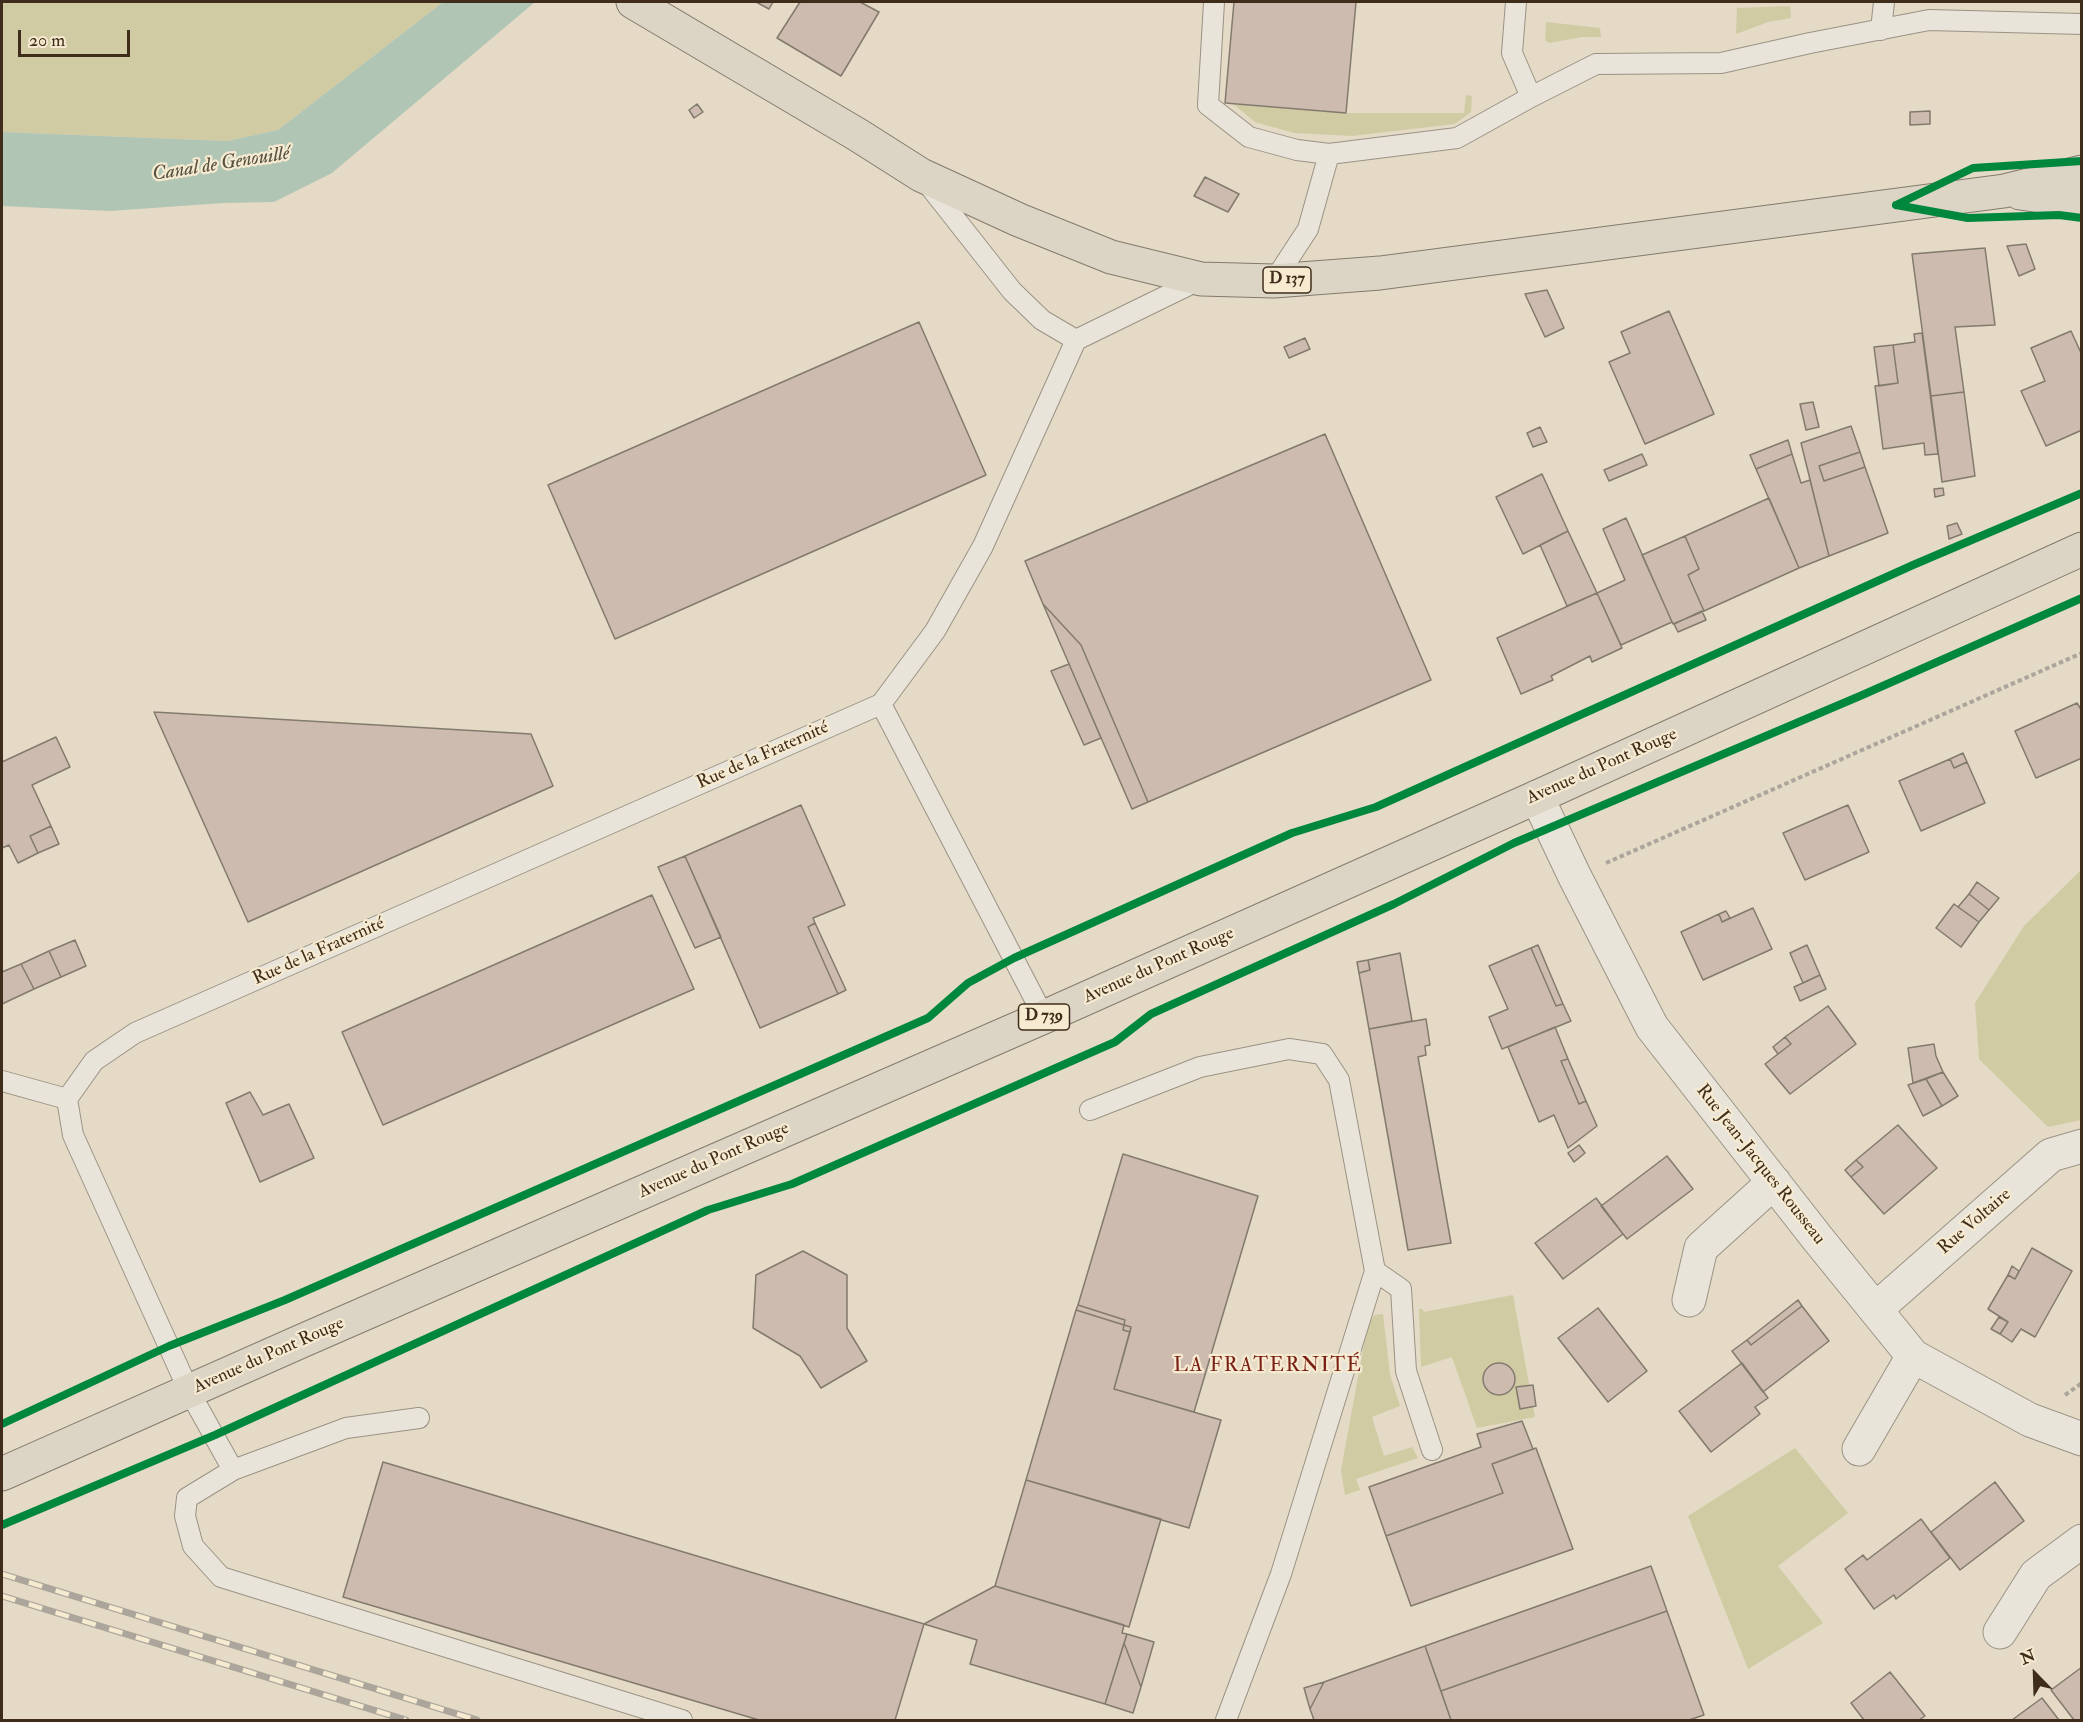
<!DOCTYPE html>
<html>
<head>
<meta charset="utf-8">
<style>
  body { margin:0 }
  #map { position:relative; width:2083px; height:1722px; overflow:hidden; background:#e4dac5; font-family:"IM FELL Double Pica",serif }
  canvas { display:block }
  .frame { position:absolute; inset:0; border:3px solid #3f2c1a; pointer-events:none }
  .north { position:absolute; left:2005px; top:1644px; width:60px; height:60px; -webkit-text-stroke:4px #f6ead1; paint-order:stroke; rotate:337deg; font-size:16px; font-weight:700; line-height:24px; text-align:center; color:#3f2c1a }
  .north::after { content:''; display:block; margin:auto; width:21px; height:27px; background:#3f2c1a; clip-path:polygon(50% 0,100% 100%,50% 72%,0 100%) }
  .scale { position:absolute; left:18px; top:30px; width:112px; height:27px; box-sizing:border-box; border:3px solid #3f2c1a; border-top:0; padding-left:8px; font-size:18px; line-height:21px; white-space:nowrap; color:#3f2c1a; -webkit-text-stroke:4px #f6ead1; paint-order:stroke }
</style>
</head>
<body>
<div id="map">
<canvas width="2083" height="1722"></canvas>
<div class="frame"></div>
<div class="north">N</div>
<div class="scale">20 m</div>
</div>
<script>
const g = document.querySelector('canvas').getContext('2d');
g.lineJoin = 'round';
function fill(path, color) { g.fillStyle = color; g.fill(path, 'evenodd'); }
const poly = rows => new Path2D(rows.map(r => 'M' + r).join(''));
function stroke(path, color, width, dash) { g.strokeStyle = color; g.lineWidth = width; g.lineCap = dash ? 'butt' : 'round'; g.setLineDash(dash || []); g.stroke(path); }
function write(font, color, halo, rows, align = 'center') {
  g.font = font + ' "IM FELL Double Pica",serif'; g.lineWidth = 4.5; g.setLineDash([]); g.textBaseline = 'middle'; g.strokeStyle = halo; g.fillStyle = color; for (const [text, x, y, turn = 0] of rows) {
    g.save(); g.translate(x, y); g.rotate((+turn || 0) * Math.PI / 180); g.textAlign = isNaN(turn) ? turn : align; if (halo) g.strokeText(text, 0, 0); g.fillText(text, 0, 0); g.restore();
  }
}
const green = poly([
  [2,2,443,2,278,130,227,141,2,132],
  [1790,6,1791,18,1768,22,1736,34,1737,8],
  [1546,22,1600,28,1601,37,1582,37,1549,43,1545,40],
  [1466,95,1472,96,1471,112,1455,124,1352,136,1294,133,1255,122,1233,104,1346,113,1464,113],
  [2081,870,2081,1120,2048,1127,1979,1059,1975,1003,2024,926],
  [1513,1295,1535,1417,1477,1428,1452,1357,1421,1367,1419,1309,1422,1309,1424,1312],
  [1383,1314,1390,1375,1400,1406,1372,1417,1384,1456,1412,1447,1418,1458,1356,1479,1360,1490,1345,1495,1341,1470,1368,1323,1375,1315],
  [1795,1448,1848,1513,1778,1566,1823,1623,1748,1669,1688,1516]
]);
const water = poly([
  [443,2,535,2,332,173,274,202,223,203,110,211,2,206,2,132,227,141,278,130]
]);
const building = poly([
  [756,2,773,2,769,9,756,2],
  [800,2,860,2,879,12,841,76,777,38,800,2],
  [1234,2,1356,2,1346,113,1225,103,1234,2],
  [697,104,703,112,694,118,689,110,697,104],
  [1930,111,1930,124,1910,125,1910,112,1930,111],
  [1205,177,1239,194,1228,212,1194,196,1205,177],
  [2026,244,2035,269,2019,276,2007,246,2026,244],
  [1985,248,1995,325,1955,327,1964,392,1931,396,1912,254,1985,248],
  [1547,290,1564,328,1545,337,1525,294,1547,290],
  [1669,311,1714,414,1645,444,1609,362,1630,353,1621,332,1669,311],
  [919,322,986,475,615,639,548,485,919,322],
  [2071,331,2082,355,2082,430,2046,446,2021,391,2045,381,2031,348,2071,331],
  [1922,333,1938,454,1925,455,1924,443,1883,449,1875,386,1898,383,1893,345,1915,342,1914,334,1922,333],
  [1305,338,1310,349,1289,358,1284,347,1305,338],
  [1893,345,1898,383,1879,386,1874,347,1893,345],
  [1964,392,1975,476,1942,482,1931,396,1964,392],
  [1813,402,1819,427,1806,430,1800,404,1813,402],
  [1851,426,1860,452,1819,466,1824,481,1865,467,1888,533,1829,556,1801,443,1851,426],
  [1540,427,1547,442,1533,447,1527,433,1540,427],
  [1325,434,1431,680,1148,802,1081,645,1043,604,1025,561,1325,434],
  [1788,440,1792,454,1756,469,1750,455,1788,440],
  [1860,452,1865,467,1824,481,1819,466,1860,452],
  [1642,454,1647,465,1609,481,1604,470,1642,454],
  [1792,454,1801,483,1810,480,1829,556,1799,568,1756,469,1792,454],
  [1542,474,1568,531,1523,554,1496,497,1542,474],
  [1943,488,1944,495,1935,497,1934,489,1943,488],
  [1769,498,1799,568,1704,611,1688,575,1699,569,1685,536,1769,498],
  [1626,518,1672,622,1621,645,1597,593,1625,580,1603,529,1626,518],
  [1957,523,1962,534,1949,539,1947,526,1957,523],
  [1568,531,1597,593,1567,606,1540,545,1568,531],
  [1685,536,1699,569,1688,575,1704,611,1673,624,1642,555,1685,536],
  [1597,593,1622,648,1592,662,1590,656,1551,676,1553,680,1521,694,1497,638,1597,593],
  [1043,604,1081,645,1148,802,1132,809,1043,604],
  [1702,611,1706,620,1678,632,1674,624,1702,611],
  [1069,664,1101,738,1084,745,1051,671,1069,664],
  [2077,703,2082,711,2082,758,2036,778,2015,731,2077,703],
  [154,712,531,734,553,786,248,922,154,712],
  [56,737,70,767,32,785,51,826,30,836,38,853,18,863,9,845,2,848,2,762,56,737],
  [1963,753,1967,762,1954,768,1950,759,1963,753],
  [1950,759,1954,768,1967,762,1985,803,1921,831,1899,781,1950,759],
  [801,805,845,905,813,918,815,923,808,927,838,994,760,1028,685,856,801,805],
  [1848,805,1869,852,1805,880,1783,833,1848,805],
  [51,826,59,844,38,853,30,836,51,826],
  [685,856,721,937,695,948,658,867,685,856],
  [1977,882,1999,898,1989,910,1969,894,1977,882],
  [1969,894,1989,910,1979,922,1958,907,1969,894],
  [652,895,694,989,383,1125,342,1032,652,895],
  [1954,904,1979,922,1961,947,1936,928,1954,904],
  [1753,908,1772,949,1703,980,1681,932,1719,914,1722,922,1753,908],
  [1726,911,1730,918,1722,922,1719,914,1726,911],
  [815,923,846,990,838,994,808,927,815,923],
  [75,940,86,966,61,977,49,951,75,940],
  [1538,945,1563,1004,1556,1006,1531,948,1538,945],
  [1807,945,1820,975,1803,983,1790,953,1807,945],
  [1531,948,1556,1006,1563,1004,1571,1021,1502,1049,1489,1017,1508,1009,1489,966,1531,948],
  [49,951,61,977,34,989,21,964,49,951],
  [1400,953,1412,1021,1369,1029,1359,973,1370,970,1368,960,1400,953],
  [1368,960,1370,970,1359,973,1357,962,1368,960],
  [21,964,34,989,2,1004,2,972,21,964],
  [1820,975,1826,989,1800,1001,1794,987,1820,975],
  [1828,1006,1856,1044,1790,1094,1765,1064,1791,1044,1785,1037,1828,1006],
  [1426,1019,1430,1045,1425,1046,1426,1055,1418,1057,1451,1243,1408,1250,1369,1029,1426,1019],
  [1555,1027,1568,1059,1561,1061,1579,1104,1586,1101,1597,1126,1568,1148,1554,1115,1539,1122,1508,1047,1555,1027],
  [1785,1037,1791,1044,1778,1054,1773,1047,1785,1037],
  [1934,1044,1936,1056,1943,1072,1913,1083,1908,1048,1934,1044],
  [1568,1059,1586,1101,1579,1104,1561,1061,1568,1059],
  [1943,1072,1958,1096,1942,1106,1926,1079,1943,1072],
  [1926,1079,1942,1106,1923,1116,1908,1085,1926,1079],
  [250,1092,263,1115,289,1104,314,1158,260,1182,226,1103,250,1092],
  [1898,1125,1937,1168,1884,1214,1851,1177,1863,1167,1856,1160,1898,1125],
  [1579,1145,1585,1153,1574,1162,1568,1153,1579,1145],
  [1123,1154,1258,1196,1194,1412,1114,1389,1131,1327,1124,1325,1125,1320,1078,1305,1123,1154],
  [1667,1156,1693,1189,1627,1239,1601,1206,1667,1156],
  [1856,1160,1863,1167,1851,1177,1845,1170,1856,1160],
  [1596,1198,1623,1234,1563,1279,1535,1243,1596,1198],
  [2032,1248,2072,1271,2035,1337,2021,1329,2012,1342,2000,1334,2008,1322,1988,1309,2008,1275,2015,1279,2032,1248],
  [803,1251,847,1275,847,1328,867,1361,821,1388,800,1356,753,1328,756,1275,803,1251],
  [2012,1266,2019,1271,2015,1279,2008,1275,2012,1266],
  [1798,1300,1802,1306,1751,1345,1747,1340,1798,1300],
  [1078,1305,1125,1320,1124,1325,1076,1310,1078,1305],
  [1802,1306,1829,1341,1763,1392,1732,1351,1747,1340,1751,1345,1802,1306],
  [1598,1308,1647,1371,1608,1402,1558,1338,1598,1308],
  [1076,1310,1124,1325,1123,1330,1130,1332,1114,1389,1221,1420,1189,1528,1026,1480,1076,1310],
  [1999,1317,2008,1322,2000,1334,1991,1329,1999,1317],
  [1124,1325,1131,1327,1130,1332,1123,1330,1124,1325],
  [1742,1363,1768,1398,1755,1407,1760,1414,1711,1452,1679,1411,1742,1363],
  '1483 1379a16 16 0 1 1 32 0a16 16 0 1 1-32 0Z',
  [1533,1385,1536,1406,1520,1409,1516,1387,1533,1385],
  [1522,1421,1533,1449,1492,1464,1503,1493,1386,1536,1369,1487,1481,1447,1477,1434,1522,1421],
  [1536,1448,1573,1549,1411,1606,1386,1536,1503,1493,1492,1464,1536,1448],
  [383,1462,924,1624,895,1720,759,1720,343,1597,383,1462],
  [1026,1480,1161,1519,1129,1627,995,1586,1026,1480],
  [1995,1482,2024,1521,1960,1570,1931,1532,1995,1482],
  [1921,1519,1950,1558,1896,1599,1894,1595,1874,1609,1845,1569,1863,1555,1867,1560,1921,1519],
  [1651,1566,1667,1611,1441,1691,1425,1646,1651,1566],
  [995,1586,1124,1625,1122,1633,1127,1634,1105,1704,970,1664,977,1640,924,1624,995,1586],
  [1667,1611,1704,1715,1689,1720,1451,1720,1441,1691,1667,1611],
  [1127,1634,1154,1642,1141,1687,1124,1643,1127,1634],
  [1124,1643,1141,1687,1133,1713,1105,1704,1124,1643],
  [1425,1646,1451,1720,1314,1720,1310,1709,1324,1682,1425,1646],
  [2082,1667,2082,1720,2074,1720,2051,1690,2082,1667],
  [1890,1672,1925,1716,1919,1720,1864,1720,1851,1703,1890,1672],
  [1324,1682,1310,1709,1304,1688,1324,1682],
  [2042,1698,2059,1720,2012,1720,2042,1698]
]);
const path = poly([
  [1606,863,2082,653],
  [2065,1395,2082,1383]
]);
const lane = poly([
  [1214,2,1208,105,1249,137,1297,150,1329,154],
  [1516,2,1512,53,1531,97],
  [1881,30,1884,2],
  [927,183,1012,291,1042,320,1076,340],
  [1274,281,1308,229,1329,154,1457,138,1531,97,1596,64,1721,63,1810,43,1929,20,2082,24],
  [881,704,1044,1017],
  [2,1081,67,1099],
  [1090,1110,1200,1067,1289,1049,1322,1054,1339,1080,1375,1271,1281,1574,1226,1720],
  [1375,1271,1401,1289,1406,1371,1432,1450],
  [419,1418,346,1428,233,1470,189,1391,73,1135,67,1099,94,1061,135,1033,881,704,935,631,983,546,1076,340,1201,279],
  [233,1470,187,1498,185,1516,193,1546,221,1577,682,1720]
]);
const street = poly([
  [1537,797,1575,877,1652,1027,1818,1239,1913,1356,2030,1420,2082,1439],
  [1689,1300,1701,1248,1774,1182],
  [1876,1309,2051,1155,2082,1146],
  [1859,1449,1913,1356],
  [2000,1632,2036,1575,2082,1541]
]);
const primary = poly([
  [633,2,858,135,921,175,1019,220,1111,257,1201,279,1274,281,1380,273,2004,191,2082,172],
  [2020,193,2082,202],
  [2,1474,304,1340,1044,1017,1537,797,2082,549]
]);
const rail = poly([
  [2,1574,477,1720],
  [2,1596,406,1720]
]);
const cycleway = poly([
  [1896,205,1973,168,2082,161],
  [1896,205,1968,218,2059,215,2082,218],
  [2,1424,169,1346,285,1300,928,1018,968,983,1014,958,1292,833,1376,807,1913,565,2082,493],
  [2,1525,215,1435,708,1210,792,1184,1115,1042,1151,1014,1394,904,1514,843,1860,696,2082,598]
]);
const shields = [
  [1287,280,48],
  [1044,1017,51]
];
const shieldNames = [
  ["D 137",1287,280],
  ["D 739",1044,1017]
];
const streetNames = [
  ["Rue de la Fraternité",763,756,-24],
  ["Avenue du Pont Rouge",1602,767,-24],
  ["Rue de la Fraternité",319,952,-24],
  ["Avenue du Pont Rouge",1159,966,-24],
  ["Avenue du Pont Rouge",714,1161,-24],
  ["Rue Jean-Jacques Rousseau",1760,1165,52],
  ["Rue Voltaire",1975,1222,-41],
  ["Avenue du Pont Rouge",269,1356,-24]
];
const waterNames = [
  ["Canal de Genouillé",221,165,-9]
];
const neighbourhoodNames = [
  ["LA FRATERNITÉ",1268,1367]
];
fill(green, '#d1cba4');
fill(water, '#b1c5b5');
fill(building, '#cdbbaf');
stroke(building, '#837a6e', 1.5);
stroke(lane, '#9a9285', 22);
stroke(street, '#9a9285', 35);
stroke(primary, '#837a6e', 35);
stroke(path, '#aba59b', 4, [4.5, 3]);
stroke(lane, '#e9e4d9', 20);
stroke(street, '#e9e4d9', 33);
stroke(primary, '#dcd4c4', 33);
stroke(rail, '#aba59b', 7);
stroke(rail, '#f6ead1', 4.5, [14]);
stroke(cycleway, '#00873e', 8);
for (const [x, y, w] of shields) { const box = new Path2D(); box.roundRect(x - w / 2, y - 13, w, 26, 4.5); g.fillStyle = '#f6ead1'; g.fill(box); stroke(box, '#3f2c1a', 1.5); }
write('bold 16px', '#3f2c1a', null, shieldNames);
write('18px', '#3f2c1a', '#f6ead1', streetNames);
write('italic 20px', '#56503f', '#f6ead1', waterNames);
g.letterSpacing = '1.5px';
write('20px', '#7a1f14', '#f6ead1', neighbourhoodNames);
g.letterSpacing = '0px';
</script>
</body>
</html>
